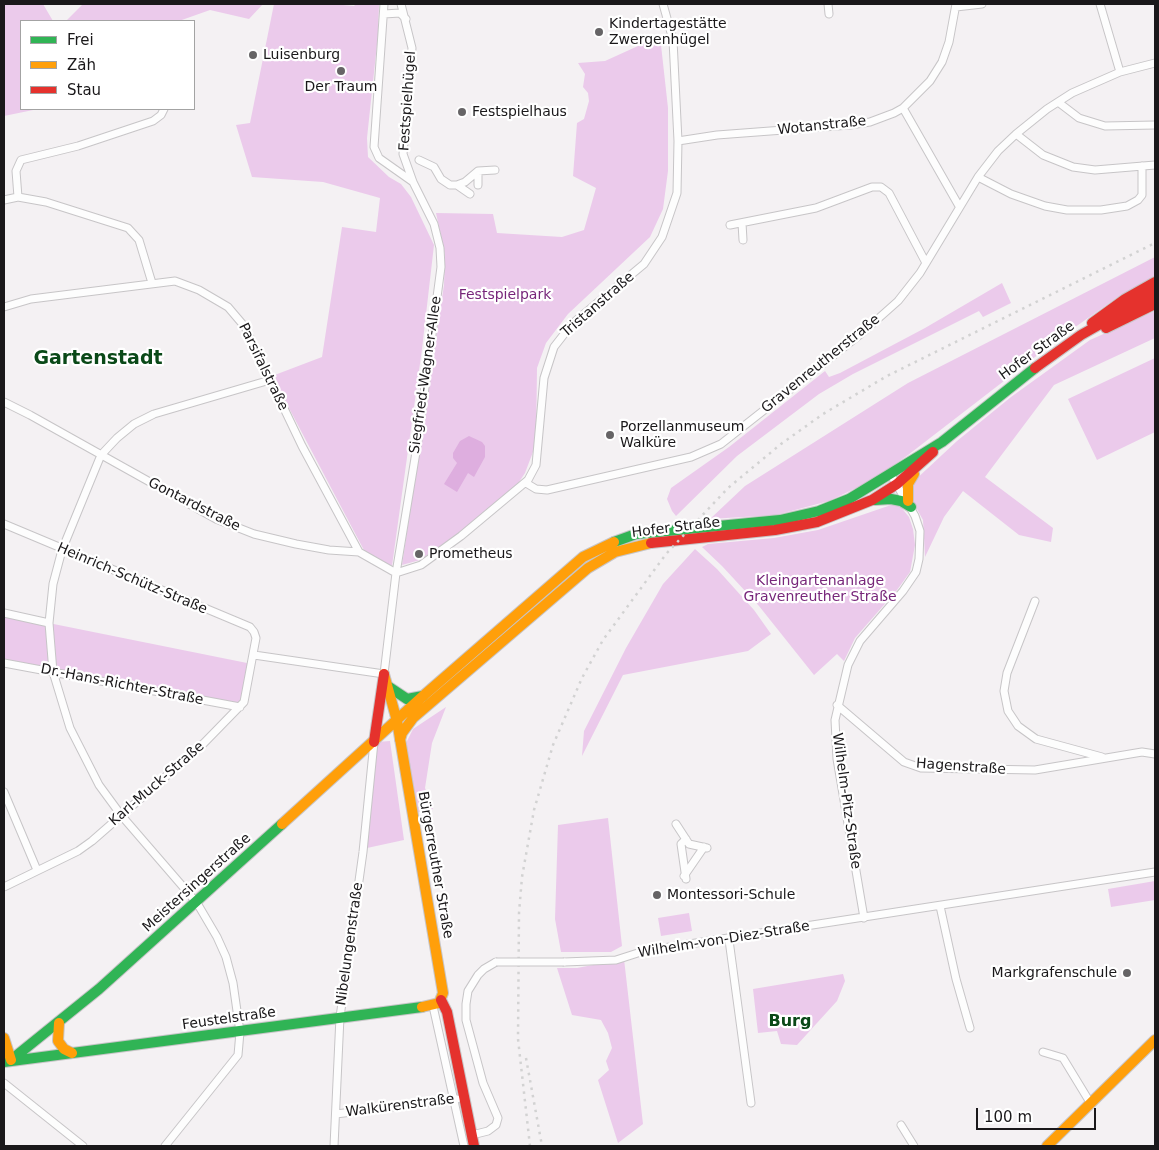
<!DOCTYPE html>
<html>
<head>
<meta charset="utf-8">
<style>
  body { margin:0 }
  #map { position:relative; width:1159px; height:1150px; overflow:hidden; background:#f4f1f3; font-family:"DejaVu Sans",sans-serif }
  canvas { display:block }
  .frame { position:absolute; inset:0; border:5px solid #1a181a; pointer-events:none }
  .legend { position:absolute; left:20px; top:20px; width:175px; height:90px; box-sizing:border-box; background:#fff; border:1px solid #a3a3a3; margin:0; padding:6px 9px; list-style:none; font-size:15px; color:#1a181a }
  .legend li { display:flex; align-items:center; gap:10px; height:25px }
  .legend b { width:25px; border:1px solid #a3a3a3 }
  .scale { position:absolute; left:976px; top:1108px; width:120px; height:22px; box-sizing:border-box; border:2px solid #1a181a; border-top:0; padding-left:6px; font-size:15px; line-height:18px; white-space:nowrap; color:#1a181a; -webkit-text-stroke:4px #fff; paint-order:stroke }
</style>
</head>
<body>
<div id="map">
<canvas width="1159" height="1150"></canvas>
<div class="frame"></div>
<ul class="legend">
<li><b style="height:6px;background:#30b455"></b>Frei</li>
<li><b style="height:6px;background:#ff9f0a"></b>Zäh</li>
<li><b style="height:6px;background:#e5322d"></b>Stau</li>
</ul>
<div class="scale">100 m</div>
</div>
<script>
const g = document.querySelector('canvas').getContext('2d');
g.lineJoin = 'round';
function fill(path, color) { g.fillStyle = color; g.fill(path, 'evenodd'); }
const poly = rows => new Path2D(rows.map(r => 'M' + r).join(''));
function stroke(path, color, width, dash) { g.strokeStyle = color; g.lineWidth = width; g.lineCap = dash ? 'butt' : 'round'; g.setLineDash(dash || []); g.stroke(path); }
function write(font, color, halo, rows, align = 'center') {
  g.font = font + ' "DejaVu Sans",sans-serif'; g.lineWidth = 4.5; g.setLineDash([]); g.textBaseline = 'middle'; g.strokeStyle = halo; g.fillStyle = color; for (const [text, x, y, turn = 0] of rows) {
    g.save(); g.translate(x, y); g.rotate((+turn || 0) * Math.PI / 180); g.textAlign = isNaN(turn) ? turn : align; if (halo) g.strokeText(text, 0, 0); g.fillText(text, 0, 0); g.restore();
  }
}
const green = poly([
  [4,4,43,4,53,21,21,21,21,109,38,109,4,116],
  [83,4,263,4,249,19,210,10,179,21,66,21],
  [274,4,332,4,354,6,356,4,379,4,378,35,367,138,368,157,389,177,401,184,411,197,434,245,422,349,392,566,376,562,366,554,272,376,322,357,342,227,376,232,380,198,323,182,252,177,236,125,250,123],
  [660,36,668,108,668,171,663,209,650,237,568,314,546,343,537,368,536,444,525,473,515,488,476,521,420,560,402,565,444,285,445,255,436,213,493,214,497,233,562,237,584,230,596,188,573,176,577,123,584,119,589,101,588,93,583,87,585,74,578,63,605,61],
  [1155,257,1155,276,1118,297,1061,337,908,455,873,480,829,501,776,515,710,519,745,486,908,383],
  [1002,283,1011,303,983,317,979,311,853,374,819,394,737,456,676,516,672,511,667,499,671,488,729,447,825,371,829,377,840,373,925,328],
  [1155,311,1155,338,1054,385,985,477,1053,528,1051,542,1019,535,963,491,944,517,925,557,923,520,913,502,913,482,957,441,1011,397,1090,340],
  [1155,358,1155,432,1097,460,1068,399],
  [894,504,900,506,909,517,913,529,915,545,910,572,897,590,855,638,844,661,837,654,814,675,759,606,722,566,702,547,708,544,774,538,818,530],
  [695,549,717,569,754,610,771,634,748,651,623,675,582,756,584,731,626,648,663,584],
  [4,614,252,664,240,707,4,663],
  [446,707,432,743,425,788,433,809,416,813,404,747,413,729],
  [390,741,404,840,367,848,376,742],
  [608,818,622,946,611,952,561,952,555,919,558,825],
  [1155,881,1155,900,1111,907,1108,889],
  [689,913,692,931,661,936,658,918],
  [624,959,643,1124,618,1143,598,1080,609,1070,606,1061,612,1048,608,1033,601,1020,572,1015,557,968,577,968],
  [843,974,845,981,837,1001,797,1045,781,1044,777,1031,758,1033,753,989]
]);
const water = poly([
  [469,436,482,442,485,446,485,457,474,477,468,473,457,492,444,484,457,463,453,458,453,453,460,441]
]);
const street = poly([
  [384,4,374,147,379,158,413,182],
  [828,4,829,14],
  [1100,4,1120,72],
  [956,7,982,4],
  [384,14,400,13,406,19],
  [1058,102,1079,118,1105,126,1155,125],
  [903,108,959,206],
  [1016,134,1043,155,1073,167,1095,170,1155,165],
  [678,141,717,135,850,125,870,122,894,113,903,108,930,81,942,62,949,42,956,4],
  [419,160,434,167,441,179,450,185,457,185,470,194],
  [978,177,1011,194,1045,206,1067,210,1101,210,1127,206,1138,200,1142,195,1142,166],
  [457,185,465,182,478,171,495,170],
  [478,185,478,171],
  [18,197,16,171,21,160,78,146,153,121,161,115,164,109],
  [4,200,18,197,46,202,128,228,139,240,152,283],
  [742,223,743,240],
  [730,225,816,208,872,187,881,187,889,193,926,263],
  [4,307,31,299,175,281,199,290,228,307,245,327,302,446,359,552],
  [4,402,30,415,216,519,254,534,296,544,329,550,359,552,396,573],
  [526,483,536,489,547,490,691,457,721,444,862,333,898,301,920,273,978,177,998,151,1016,134,1047,109,1072,93,1120,72,1155,63],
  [4,524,250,627,254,632,256,638,244,702,204,743,92,841,78,851,4,887],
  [396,573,421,565,461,536,528,480,536,465,544,378,554,347,572,324,644,264,662,237,677,193,678,141,673,40,663,4],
  [1035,601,1007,673,1004,691,1008,711,1018,726,1036,739,1102,757],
  [4,613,49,623],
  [254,655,384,674,396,573,418,440,441,267,440,248,434,224,413,182,403,154,412,48,401,4],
  [4,663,240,707],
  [837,705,904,762,921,768,1035,770,1142,752,1155,754],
  [4,792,37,870],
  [676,824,689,844,707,848],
  [686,839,681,844,686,879],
  [684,876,704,847],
  [940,906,956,979,970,1028],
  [864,918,837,759,835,720,848,665,860,641,903,591,916,572,919,559,920,531,915,516,891,475],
  [729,940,751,1103],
  [564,962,616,960,644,951,1155,872],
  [433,1006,464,1146],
  [1043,1052,1063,1058,1091,1104],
  [4,1083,83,1146],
  [336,1114,457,1099],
  [901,1125,914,1146],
  [472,1135,488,1131,496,1125,498,1118,483,1083,466,1020,466,1004,468,991,478,975,484,969,496,962],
  [165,1146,238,1055,240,1032,233,983,226,957,217,937,197,903,121,815,99,785,70,728,53,672,49,623,53,584,62,550,101,455,117,438,134,424,154,414,270,380],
  [334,1146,340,1017,363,852,374,742]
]);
const fast = poly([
  [875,500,891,499,901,501,911,507],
  [614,542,636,534,780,520,819,511,849,499,942,442,1035,368],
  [389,687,407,699,423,696],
  [11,1060,99,989,282,824],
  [4,1062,422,1007]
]);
const slow = poly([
  [908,501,908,484,914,474],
  [384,674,397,721,443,993,439,1003,422,1007],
  [400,740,402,733,413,718,588,568,615,552,651,543],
  [282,824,423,696,583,557,614,542],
  [59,1023,58,1041,64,1049,72,1053],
  [4,1038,11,1060],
  [1047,1146,1155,1040]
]);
const jam = poly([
  [1092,323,1125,299,1155,282],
  [1106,328,1155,304],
  [1035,368,1081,335,1155,293],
  [651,543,775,530,817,522,872,500,897,484,933,452],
  [374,742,384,674],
  [441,1000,447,1012,474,1146]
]);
const rail = poly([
  [526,1058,542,1146],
  [530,1146,518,1039,519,913,522,877,534,810,553,745,582,678,603,640,666,554,728,488,781,444,823,414,887,376,1155,243]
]);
const streetBridge = poly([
  [496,962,564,962]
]);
const markers = [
  [599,32,5,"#666466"],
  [253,55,5,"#666466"],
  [341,71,5,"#666466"],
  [462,112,5,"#666466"],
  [610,435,5,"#666466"],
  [419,554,5,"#666466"],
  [657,895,5,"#666466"],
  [1127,973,5,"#666466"]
];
const poiNames = [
  ["Kindertagestätte",609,24],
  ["Zwergenhügel",609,40],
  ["Luisenburg",263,55],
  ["Der Traum",341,87,"center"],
  ["Festspielhaus",472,112],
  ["Porzellanmuseum",620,427],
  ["Walküre",620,443],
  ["Prometheus",429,554],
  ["Montessori-Schule",667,895],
  ["Markgrafenschule",1117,973,"right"]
];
const streetNames = [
  ["Festspielhügel",408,101,-86],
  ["Wotanstraße",822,126,-6],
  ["Tristanstraße",598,305,-41],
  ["Hofer Straße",1037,351,-36],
  ["Gravenreutherstraße",821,364,-39],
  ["Parsifalstraße",263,367,64],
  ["Siegfried-Wagner-Allee",426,375,-82],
  ["Gontardstraße",194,505,27],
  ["Hofer Straße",676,528,-7],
  ["Heinrich-Schütz-Straße",132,579,23],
  ["Dr.-Hans-Richter-Straße",122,685,11],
  ["Hagenstraße",961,767,4],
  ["Karl-Muck-Straße",157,784,-41],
  ["Wilhelm-Pitz-Straße",846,801,82],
  ["Bürgerreuther Straße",435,865,80],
  ["Meistersingerstraße",197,883,-42],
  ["Wilhelm-von-Diez-Straße",724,940,-9],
  ["Nibelungenstraße",350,944,-82],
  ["Feustelstraße",229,1019,-8],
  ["Walkürenstraße",400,1106,-7]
];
const parkNames = [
  ["Festspielpark",505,295],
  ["Kleingartenanlage",820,581],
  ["Gravenreuther Straße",820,597]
];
const quarterNames = [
  ["Burg",790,1022]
];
const districtNames = [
  ["Gartenstadt",98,359]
];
fill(green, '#ebcaeb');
fill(water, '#deaedf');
stroke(street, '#c7c5c7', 9);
stroke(fast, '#c7c5c7', 12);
stroke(slow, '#c7c5c7', 12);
stroke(jam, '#c7c5c7', 12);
stroke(street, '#fdfdfd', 7);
stroke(fast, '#30b455', 10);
stroke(slow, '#ff9f0a', 10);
stroke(jam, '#e5322d', 10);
stroke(rail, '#d2d2d2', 2.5, [2.5, 5]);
stroke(streetBridge, '#c7c5c7', 9, []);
stroke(streetBridge, '#fdfdfd', 7);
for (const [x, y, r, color] of markers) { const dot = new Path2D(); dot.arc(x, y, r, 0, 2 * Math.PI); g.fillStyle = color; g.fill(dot); stroke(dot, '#fff', 2); }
write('14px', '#1a181a', '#fff', poiNames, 'left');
write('14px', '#1a181a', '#fff', streetNames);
write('14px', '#77267a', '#fff', parkNames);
write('bold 16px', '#0a4918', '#fff', quarterNames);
write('bold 19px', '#0a4918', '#fff', districtNames);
</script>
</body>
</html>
